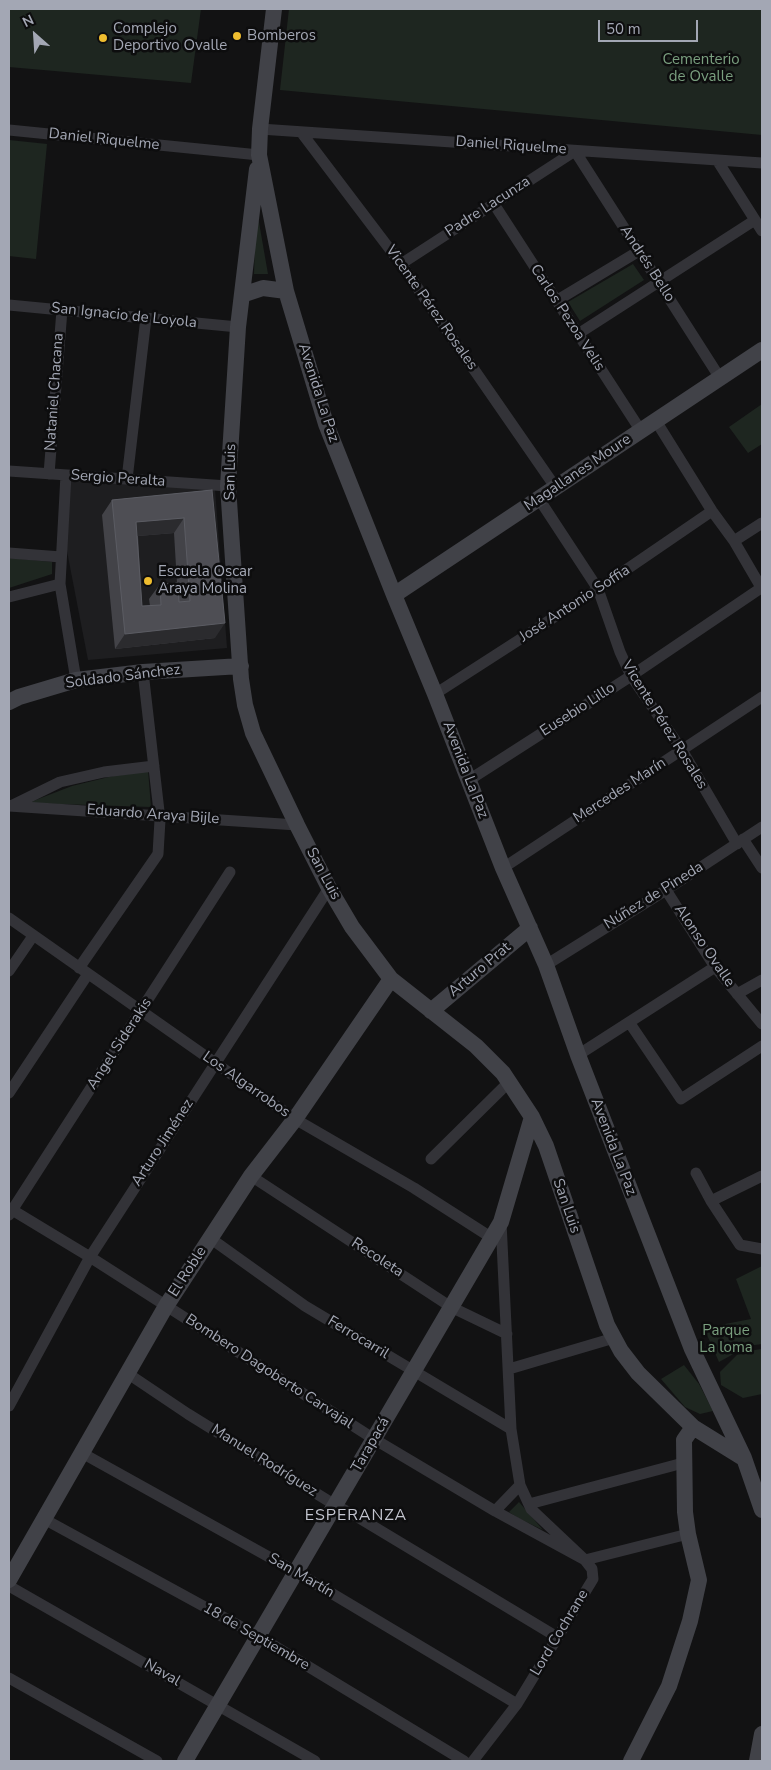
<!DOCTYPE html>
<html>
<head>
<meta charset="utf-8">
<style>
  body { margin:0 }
  #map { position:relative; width:771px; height:1770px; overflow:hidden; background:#121213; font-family:"Nunito Sans",sans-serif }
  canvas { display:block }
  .frame { position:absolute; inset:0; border:10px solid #a3a7b4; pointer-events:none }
  .north { position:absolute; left:10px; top:10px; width:50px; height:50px; -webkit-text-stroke:4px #0d0d0e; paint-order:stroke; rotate:334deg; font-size:14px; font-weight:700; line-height:20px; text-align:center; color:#a3a7b4 }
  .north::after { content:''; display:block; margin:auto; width:18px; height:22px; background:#a3a7b4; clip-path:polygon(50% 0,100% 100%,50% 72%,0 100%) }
  .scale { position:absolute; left:598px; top:20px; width:100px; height:22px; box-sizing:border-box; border:2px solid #a3a7b4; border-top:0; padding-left:6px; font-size:15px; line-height:18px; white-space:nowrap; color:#a3a7b4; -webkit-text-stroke:4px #0d0d0e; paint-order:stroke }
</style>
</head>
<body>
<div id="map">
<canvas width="771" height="1770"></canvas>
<div class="frame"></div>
<div class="north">N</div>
<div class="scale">50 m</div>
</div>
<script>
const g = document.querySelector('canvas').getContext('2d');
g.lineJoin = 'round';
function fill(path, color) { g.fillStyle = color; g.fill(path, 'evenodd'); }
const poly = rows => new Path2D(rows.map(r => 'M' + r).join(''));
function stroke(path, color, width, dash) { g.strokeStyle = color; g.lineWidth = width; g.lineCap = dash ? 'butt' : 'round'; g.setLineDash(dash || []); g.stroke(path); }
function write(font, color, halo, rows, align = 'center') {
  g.font = font + ' "Nunito Sans",sans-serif'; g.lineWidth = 5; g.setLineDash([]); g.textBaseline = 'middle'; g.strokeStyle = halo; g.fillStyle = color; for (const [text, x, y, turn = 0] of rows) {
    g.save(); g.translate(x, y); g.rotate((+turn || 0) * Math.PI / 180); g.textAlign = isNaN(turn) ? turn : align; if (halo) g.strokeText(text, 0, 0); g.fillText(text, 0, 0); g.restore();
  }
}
const built = poly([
  [69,479,215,489,227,648,88,660,66,546]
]);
const green = poly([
  [9,9,201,9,191,83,9,67],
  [289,9,762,9,762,135,280,90],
  [9,140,47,144,36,259,9,256],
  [256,205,268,274,254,274],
  [633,264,644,280,580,321,568,302],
  [762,404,762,444,748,453,729,427],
  [9,558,52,562,52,574,9,588],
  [148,770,151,807,28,803,72,786,121,774],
  [762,1266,762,1344,748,1346,719,1362,704,1328,751,1319,736,1279],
  [762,1349,762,1394,743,1398,721,1385,720,1372,740,1352],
  [684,1365,699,1384,713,1411,700,1414,685,1407,661,1379],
  [519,1502,543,1530,518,1518,509,1512]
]);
const street = poly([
  [260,129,762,163],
  [9,130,259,155],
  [301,132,401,264,556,488],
  [717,160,762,231],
  [494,204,641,431],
  [401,264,575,151,720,378],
  [556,301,639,251],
  [9,305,238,327],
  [578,334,755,220],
  [656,421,712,511,734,541,762,589],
  [9,471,228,486],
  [49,474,62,310],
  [66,475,60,584,76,680],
  [127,479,146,318],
  [539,499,598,589,620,652,631,676,682,750,737,844],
  [734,541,762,523],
  [9,553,61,557],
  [9,597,60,584],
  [435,694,598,589,712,511],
  [469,780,631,676,761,588],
  [13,805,60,782,104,772,154,766],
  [9,806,297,825],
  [743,839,762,868],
  [503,868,762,697],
  [666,890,715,967,762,1024],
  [9,918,295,1119,414,1188,492,1238],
  [546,965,666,890,762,827],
  [79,968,158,854,160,820,143,672],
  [9,971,33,936],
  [737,994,762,980],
  [629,1022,681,1099,762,1046],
  [578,1055,715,967],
  [9,1093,88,974],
  [431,1159,509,1082],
  [696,1173,711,1201,740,1245,762,1249],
  [251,1176,451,1307,507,1334],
  [711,1201,762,1176],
  [9,1208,90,1257,374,1439,495,1511,585,1560],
  [9,1215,230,872],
  [210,1238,305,1306,511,1429],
  [509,1369,614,1338],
  [127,1373,188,1414,335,1505,356,1516,557,1637],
  [9,1406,90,1257,329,888],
  [82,1453,296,1572,517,1704],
  [529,1504,683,1463],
  [495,1511,520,1485],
  [44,1519,258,1636,464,1761],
  [585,1560,688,1534],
  [9,1586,315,1761],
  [9,1678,157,1761],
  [473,1761,517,1704,593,1579,592,1569,585,1560,531,1509,520,1485,511,1429,501,1222]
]);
const secondary = poly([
  [274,9,260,129,259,155,286,291,326,424,394,595,435,694,503,868,546,965,578,1055,692,1349,744,1458,762,1510],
  [257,169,238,327,228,486,241,679,245,705,253,733,297,825,329,888,352,927,391,979,476,1046,503,1073,532,1117,546,1146,607,1325,621,1351,638,1373,693,1427,743,1458],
  [242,295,263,288,286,291],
  [394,595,762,350],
  [9,702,19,697,76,680,143,672,241,666],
  [431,1011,530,928],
  [9,1580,166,1306,251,1176,295,1119,391,979],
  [185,1761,501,1222,532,1117],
  [631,1761,669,1686,690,1621,699,1580,688,1534,685,1512,684,1440,693,1427],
  [757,1761,762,1734]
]);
const wall = poly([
  [212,490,215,638,115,649,102,515,112,500],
  [174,533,177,583,160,584,149,599,150,606,142,606,138,536]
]);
const shadedWall = poly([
  [184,518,174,533,126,537,136,522],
  [225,623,215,638,115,649,125,634]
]);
const building = poly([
  [212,490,225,623,125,634,112,500,212,490],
  [184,518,190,601,179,602,178,583,160,584,161,605,142,606,136,522,184,518]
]);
const markers = [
  [237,36,5,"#efbd2f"],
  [103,38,5,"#efbd2f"],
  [148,581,5,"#efbd2f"]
];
const poiNames = [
  ["Complejo",113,29],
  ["Deportivo Ovalle",113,46],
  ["Bomberos",247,36],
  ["Escuela Oscar",158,572],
  ["Araya Molina",158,589]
];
const parkNames = [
  ["Cementerio",701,60],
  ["de Ovalle",701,77],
  ["Parque",726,1331],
  ["La loma",726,1348]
];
const streetNames = [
  ["Daniel Riquelme",104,140,6],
  ["Daniel Riquelme",511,146,4],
  ["Padre Lacunza",488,207,-33],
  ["Andrés Bello",647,264,57],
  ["Vicente Pérez Rosales",431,308,55],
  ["San Ignacio de Loyola",124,316,6],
  ["Carlos Pezoa Velis",567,318,57],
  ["Nataniel Chacana",55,392,-86],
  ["Avenida La Paz",318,393,72],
  ["San Luis",231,472,-89],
  ["Magallanes Moure",578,473,-34],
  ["Sergio Peralta",118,479,4],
  ["José Antonio Soffia",575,604,-33],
  ["Soldado Sánchez",123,677,-7],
  ["Eusebio Lillo",578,710,-33],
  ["Vicente Pérez Rosales",664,725,58],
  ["Avenida La Paz",465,770,69],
  ["Mercedes Marín",620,791,-33],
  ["Eduardo Araya Bijle",153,815,4],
  ["San Luis",323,874,62],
  ["Núñez de Pineda",654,896,-32],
  ["Alonso Ovalle",704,946,56],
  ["Arturo Prat",480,970,-40],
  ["Angel Siderakis",120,1044,-57],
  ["Los Algarrobos",246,1085,35],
  ["Arturo Jiménez",163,1143,-57],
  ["Avenida La Paz",613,1147,69],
  ["San Luis",566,1206,71],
  ["Recoleta",377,1258,33],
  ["El Roble",188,1272,-57],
  ["Ferrocarril",358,1338,31],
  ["Bombero Dagoberto Carvajal",269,1372,33],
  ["Tarapacá",371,1445,-60],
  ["Manuel Rodríguez",264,1461,32],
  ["San Martín",301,1576,30],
  ["Lord Cochrane",560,1633,-59],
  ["18 de Septiembre",256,1637,30],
  ["Naval",162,1673,30]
];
const neighbourhoodNames = [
  ["ESPERANZA",356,1516]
];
fill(built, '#1e1e20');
fill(green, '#1e2620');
stroke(street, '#333338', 11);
stroke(secondary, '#414248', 16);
fill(wall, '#434348');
fill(shadedWall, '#2b2b2e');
fill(building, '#4e4e54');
stroke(building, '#5b5c63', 1);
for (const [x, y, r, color] of markers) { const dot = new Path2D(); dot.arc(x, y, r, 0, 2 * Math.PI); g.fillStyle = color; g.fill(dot); stroke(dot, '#0d0d0e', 2); }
write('15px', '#a3a7b4', '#0d0d0e', poiNames, 'left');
write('15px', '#7a9f7f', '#0d0d0e', parkNames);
write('15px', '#a3a7b4', '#0d0d0e', streetNames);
g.letterSpacing = '1px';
write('16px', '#c4c6d0', '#0d0d0e', neighbourhoodNames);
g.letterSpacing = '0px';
</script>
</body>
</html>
